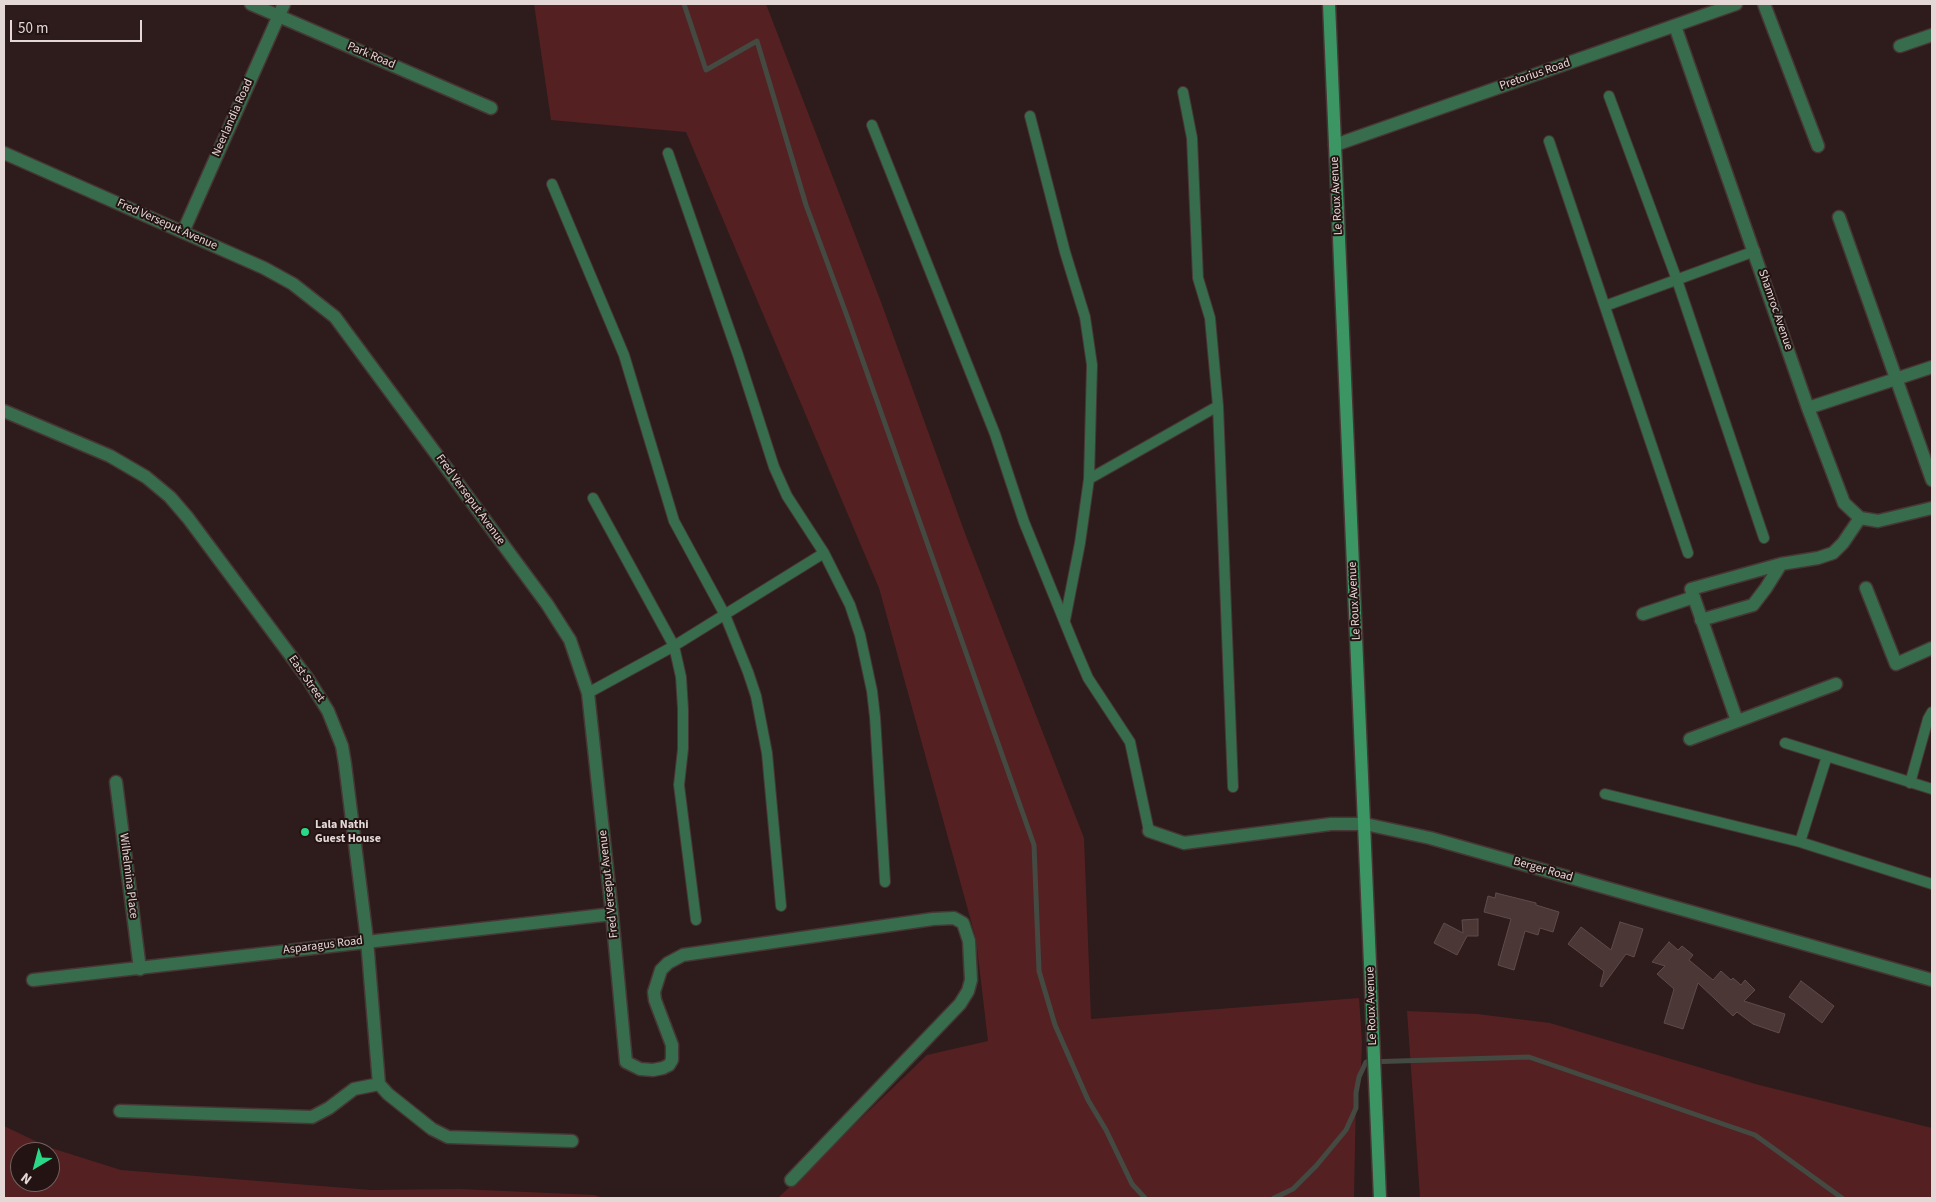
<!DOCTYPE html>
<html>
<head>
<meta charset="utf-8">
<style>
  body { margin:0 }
  #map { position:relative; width:1936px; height:1202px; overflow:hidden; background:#2d1c1b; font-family:"Source Sans 3",sans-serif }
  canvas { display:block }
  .frame { position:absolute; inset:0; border:5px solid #e4d8d7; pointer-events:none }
  .north { position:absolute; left:10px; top:1142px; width:50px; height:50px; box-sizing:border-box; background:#231312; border:1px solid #706261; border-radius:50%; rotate:217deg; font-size:14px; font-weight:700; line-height:20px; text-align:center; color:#e4d8d7 }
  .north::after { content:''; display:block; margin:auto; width:18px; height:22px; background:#2ad885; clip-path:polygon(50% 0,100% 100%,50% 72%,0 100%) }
  .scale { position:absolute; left:10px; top:20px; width:132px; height:22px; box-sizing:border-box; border:2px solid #e4d8d7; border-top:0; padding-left:6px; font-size:15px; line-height:18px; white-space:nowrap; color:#e4d8d7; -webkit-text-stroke:4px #231312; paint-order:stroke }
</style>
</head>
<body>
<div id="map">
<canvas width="1936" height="1202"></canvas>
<div class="frame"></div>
<div class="north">N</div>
<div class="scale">50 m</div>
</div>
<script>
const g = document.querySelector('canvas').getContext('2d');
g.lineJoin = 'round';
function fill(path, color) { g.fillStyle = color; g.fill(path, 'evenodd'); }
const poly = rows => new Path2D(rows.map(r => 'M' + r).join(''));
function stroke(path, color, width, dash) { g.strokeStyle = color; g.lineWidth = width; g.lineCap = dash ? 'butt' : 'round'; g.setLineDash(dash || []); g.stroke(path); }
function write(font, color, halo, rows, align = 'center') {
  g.font = font + ' "Source Sans 3",sans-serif'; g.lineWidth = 4; g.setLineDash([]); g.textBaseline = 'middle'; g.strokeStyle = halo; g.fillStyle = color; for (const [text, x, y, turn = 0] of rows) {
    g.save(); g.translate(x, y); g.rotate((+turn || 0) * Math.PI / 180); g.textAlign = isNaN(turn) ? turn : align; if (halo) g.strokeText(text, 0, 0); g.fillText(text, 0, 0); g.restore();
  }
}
const green = poly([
  [534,4,766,4,881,302,966,536,1084,838,1091,1019,1359,998,1362,1042,1361,1066,1356,1093,1354,1198,778,1198,927,1055,988,1041,976,939,879,588,686,132,551,120],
  [1407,1011,1477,1014,1550,1023,1759,1085,1932,1128,1932,1198,1420,1198],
  [4,1126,48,1147,121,1170,371,1190,459,1189,594,1195,604,1198,4,1198],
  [20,1152,50,1152,50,1182,20,1182]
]);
const stream = poly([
  [684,4,706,70,757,41,806,205,847,316,1034,845,1039,971,1055,1025,1088,1100,1106,1130,1132,1184,1145,1198],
  [1274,1198,1293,1189,1316,1166,1346,1130,1356,1108,1356,1093,1359,1077,1366,1062,1529,1057,1755,1135,1842,1198]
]);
const building = poly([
  [1496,893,1536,903,1536,905,1559,912,1553,932,1540,928,1538,935,1525,931,1514,970,1498,965,1511,919,1484,912,1488,896,1495,898,1496,893],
  [1478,919,1478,936,1467,936,1457,955,1434,943,1444,923,1463,933,1462,920,1478,919],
  [1620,922,1643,929,1634,957,1626,954,1602,987,1600,986,1604,971,1568,944,1581,927,1611,950,1620,922],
  [1669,942,1678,950,1682,946,1693,955,1689,960,1713,980,1721,971,1731,980,1733,978,1741,985,1745,980,1755,990,1744,1001,1785,1014,1779,1033,1753,1024,1737,1012,1733,1016,1698,983,1683,1029,1664,1023,1674,989,1657,974,1665,966,1652,962,1669,942],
  [1801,981,1834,1006,1822,1023,1789,997,1801,981]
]);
const lane = poly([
  [1183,92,1192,138,1198,278,1210,318,1218,406,1233,787],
  [1609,96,1677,280,1764,538],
  [1030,116,1065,252,1085,317,1092,365,1089,479,1080,543,1065,620],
  [872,125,995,434,1024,522,1076,650,1088,678,1130,742,1149,831],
  [1549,141,1688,553],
  [668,153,738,355,774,467,787,496,824,553,850,605,860,635,872,691,875,717,885,882],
  [552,184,624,355,674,521,725,615,748,672,756,696,767,753,781,906],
  [1605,306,1755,251],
  [1089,479,1218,406],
  [593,498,674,646,681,677,683,709,683,749,679,785,696,920],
  [588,693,674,646,824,553],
  [1785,743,1932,789],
  [1827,756,1800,842,1932,884],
  [1910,783,1928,719,1932,712],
  [1605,794,1800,842]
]);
const street = poly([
  [251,4,491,108],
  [1764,4,1818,146],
  [1675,26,1808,408,1844,503,1860,518,1878,521,1932,508],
  [1900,46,1932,35],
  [1335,145,1736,4],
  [4,153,264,268,293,284,335,317,547,604,570,640,588,693,612,914,626,1062,640,1069,653,1070,663,1068,669,1065,672,1060,672,1045,655,1000,654,992,661,970,668,963,683,955,933,919,954,918,963,923,969,941,971,980,968,991,960,1004,791,1180],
  [1839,217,1932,480],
  [183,232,284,4],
  [1808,408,1932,367],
  [4,411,110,456,146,477,170,497,188,518,308,679,328,711,342,746,345,764,367,940,379,1084],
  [1866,588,1896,664,1932,648],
  [1643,614,1694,597],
  [1701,620,1753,605,1766,588,1781,564],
  [1737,721,1691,589,1781,564,1818,558,1833,553,1843,543,1860,518],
  [1690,739,1836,684],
  [116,782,140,969],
  [1149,831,1184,843,1331,824,1365,824,1430,838,1932,980],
  [33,980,612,914],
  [379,1084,388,1094,432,1129,448,1137,572,1141],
  [120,1111,312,1117,329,1108,354,1089,379,1084]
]);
const secondary = poly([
  [1329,4,1380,1198]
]);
const markers = [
  [305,832,5,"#2ad885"]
];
const streetNames = [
  ["Park Road",371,56,23],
  ["Pretorius Road",1535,75,-19],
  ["Neerlandia Road",233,118,-66],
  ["Le Roux Avenue",1337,196,-93],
  ["Fred Verseput Avenue",167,225,24],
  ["Shamroc Avenue",1775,310,71],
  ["Fred Verseput Avenue",470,500,54],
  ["Le Roux Avenue",1355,601,-93],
  ["East Street",306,679,55],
  ["Berger Road",1543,870,16],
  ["Wilhelmina Place",128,876,83],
  ["Fred Verseput Avenue",609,884,-96],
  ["Asparagus Road",323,946,-7],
  ["Le Roux Avenue",1372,1006,-92]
];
const poiNames = [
  ["Lala Nathi",315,825],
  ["Guest House",315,839]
];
fill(green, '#552021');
stroke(stream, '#444942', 5);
fill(building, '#4a3736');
stroke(building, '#604b4b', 1);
stroke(lane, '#473635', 12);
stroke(street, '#473635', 15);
stroke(secondary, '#473635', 15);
stroke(lane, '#376c4c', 10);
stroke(street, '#376c4c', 12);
stroke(secondary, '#3c9664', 12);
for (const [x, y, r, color] of markers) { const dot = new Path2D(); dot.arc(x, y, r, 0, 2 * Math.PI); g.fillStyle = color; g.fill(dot); stroke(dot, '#231312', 2); }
write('12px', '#e4d8d7', '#231312', streetNames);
write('bold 12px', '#e4d8d7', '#231312', poiNames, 'left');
</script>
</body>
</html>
